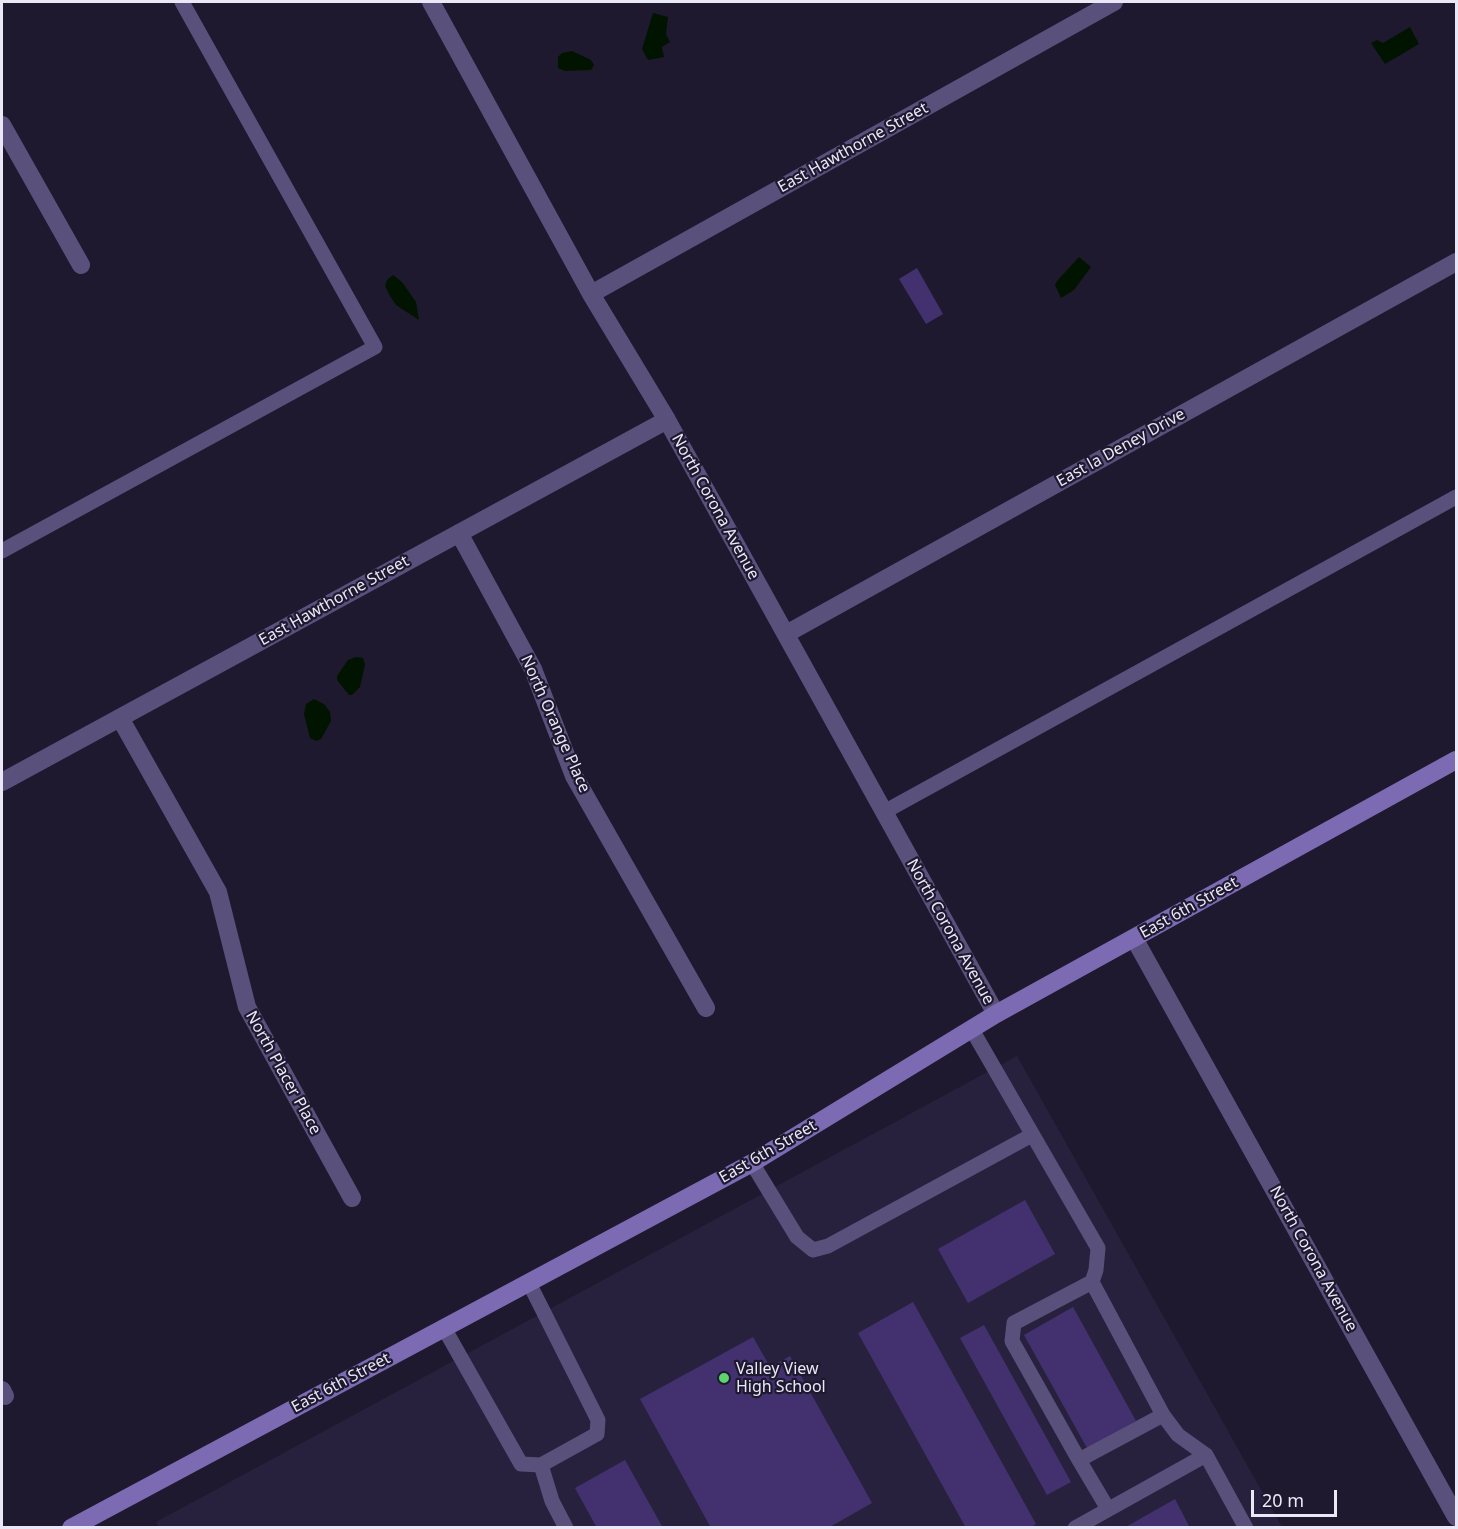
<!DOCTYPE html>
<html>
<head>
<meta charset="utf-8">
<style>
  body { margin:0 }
  #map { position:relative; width:1458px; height:1529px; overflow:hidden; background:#1e192f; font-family:"Noto Sans",sans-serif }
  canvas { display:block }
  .frame { position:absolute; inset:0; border:3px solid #eae7f7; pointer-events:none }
  .scale { position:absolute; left:1251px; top:1490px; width:86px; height:27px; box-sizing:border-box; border:3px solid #eae7f7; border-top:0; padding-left:8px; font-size:18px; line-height:21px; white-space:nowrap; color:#eae7f7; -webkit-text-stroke:4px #1e192f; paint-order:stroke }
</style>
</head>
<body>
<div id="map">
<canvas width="1458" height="1529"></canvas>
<div class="frame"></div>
<div class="scale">20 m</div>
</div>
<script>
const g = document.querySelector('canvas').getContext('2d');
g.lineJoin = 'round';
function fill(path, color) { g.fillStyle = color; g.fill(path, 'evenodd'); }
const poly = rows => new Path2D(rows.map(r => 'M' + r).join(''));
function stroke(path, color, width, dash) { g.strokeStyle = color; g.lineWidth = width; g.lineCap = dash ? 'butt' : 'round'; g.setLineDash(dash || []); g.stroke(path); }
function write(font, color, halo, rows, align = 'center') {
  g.font = font + ' "Noto Sans",sans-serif'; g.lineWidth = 4.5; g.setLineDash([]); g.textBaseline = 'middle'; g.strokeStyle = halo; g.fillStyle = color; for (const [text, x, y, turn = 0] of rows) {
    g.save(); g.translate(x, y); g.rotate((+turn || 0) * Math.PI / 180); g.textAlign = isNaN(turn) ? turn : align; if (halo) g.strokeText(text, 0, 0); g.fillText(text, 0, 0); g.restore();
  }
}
const built = poly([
  [1017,1056,1282,1527,159,1528,156,1522]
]);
const water = poly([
  [653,13,668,17,666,34,670,42,662,47,664,57,648,60,642,49],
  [1410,27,1419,44,1385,64,1371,43,1377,40,1383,43],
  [572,51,591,60,594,65,591,70,565,71,558,68,558,57,562,53],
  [1079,257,1091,267,1074,290,1061,298,1055,285,1057,281],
  [393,275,402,282,416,302,419,320,396,305,390,296,385,286,387,280],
  [356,657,363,658,365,665,360,687,352,695,349,695,337,680,337,676,348,660],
  [314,699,324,704,330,712,331,721,321,739,316,741,310,738,304,714,306,704]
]);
const building = poly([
  [917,268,943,314,926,324,899,279],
  [1025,1200,1055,1254,968,1303,938,1249],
  [913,1302,1036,1524,1030,1528,966,1528,858,1333],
  [1073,1307,1136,1421,1087,1448,1024,1335],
  [984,1325,1071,1482,1047,1495,960,1338],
  [753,1337,770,1367,790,1356,872,1503,828,1528,711,1528,640,1399],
  [625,1460,663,1528,597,1528,575,1488],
  [1175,1499,1190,1528,1124,1528]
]);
const lane = poly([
  [2,551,375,347,182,2],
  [884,812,1456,497],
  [971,1028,1098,1248,1096,1270,1092,1282,1163,1415,1178,1435,1206,1455,1246,1528],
  [752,1163,797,1237,813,1250,828,1246,1032,1135],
  [1092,1282,1014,1323,1012,1341,1079,1460,1163,1415],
  [444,1328,521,1464,541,1465,597,1434,598,1420,529,1283],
  [1079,1460,1108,1509],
  [541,1465,552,1501,566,1528],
  [1075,1528,1206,1455]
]);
const street = poly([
  [431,2,591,294,667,420,996,1014],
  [2,125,81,265],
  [591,294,1114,2],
  [459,533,533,669,574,776,706,1008],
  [786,634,1456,262],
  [120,718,218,892,247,1007,352,1198],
  [2,782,667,420],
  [1134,938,1456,1517],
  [2,1390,5,1396]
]);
const secondary = poly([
  [71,1528,752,1163,996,1014,1456,760]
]);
const markers = [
  [724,1378,6,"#5cd56d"]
];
const streetNames = [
  ["East Hawthorne Street",853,148,-29],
  ["East la Deney Drive",1121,448,-29],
  ["North Corona Avenue",715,507,61],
  ["East Hawthorne Street",334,601,-29],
  ["North Orange Place",555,724,66],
  ["East 6th Street",1189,908,-29],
  ["North Corona Avenue",950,932,61],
  ["North Placer Place",283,1073,61],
  ["East 6th Street",768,1152,-30],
  ["North Corona Avenue",1313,1259,61],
  ["East 6th Street",341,1383,-28]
];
const poiNames = [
  ["Valley View",736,1369],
  ["High School",736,1387]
];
fill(built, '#28213d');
fill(water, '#001400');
fill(building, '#42316e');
stroke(lane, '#5a507c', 15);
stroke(street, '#5a507c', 18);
stroke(secondary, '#7c6bb3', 18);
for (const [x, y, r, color] of markers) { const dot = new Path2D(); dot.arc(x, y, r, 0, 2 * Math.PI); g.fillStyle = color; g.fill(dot); stroke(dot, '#1e192f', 2); }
write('16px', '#eae7f7', '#1e192f', streetNames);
write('16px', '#eae7f7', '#1e192f', poiNames, 'left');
</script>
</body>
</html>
